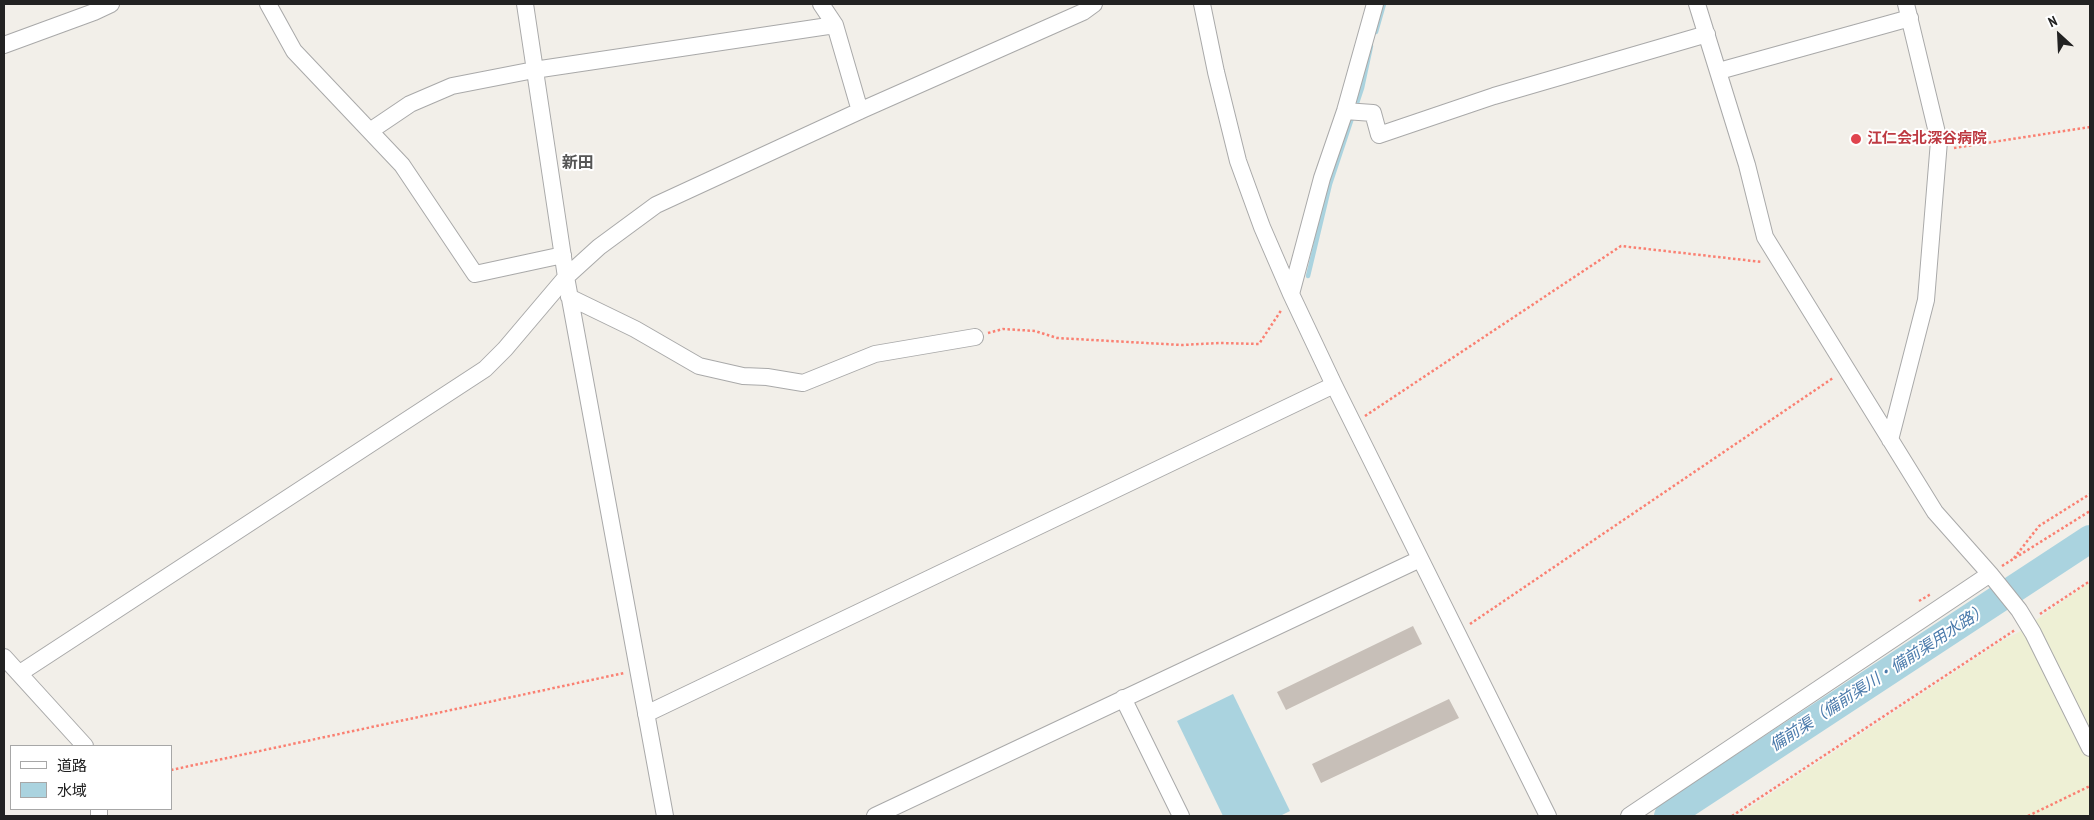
<!DOCTYPE html>
<html>
<head>
<meta charset="utf-8">
<style>
  body { margin:0 }
  #map { position:relative; width:2094px; height:820px; overflow:hidden; background:#f2efe9; font-family:"PT Sans Narrow","Noto Sans JP",sans-serif }
  canvas { display:block }
  .frame { position:absolute; inset:0; border:5px solid #222; pointer-events:none }
  .legend { position:absolute; left:10px; top:745px; width:162px; height:65px; box-sizing:border-box; background:#fff; border:1px solid #a7a7a7; margin:0; padding:6px 9px; list-style:none; font-size:15px; color:#222 }
  .legend li { display:flex; align-items:center; gap:10px; height:25px }
  .legend b { width:25px; border:1px solid #a7a7a7 }
  .north { position:absolute; left:2034px; top:10px; width:50px; height:50px; -webkit-text-stroke:4px #fff; paint-order:stroke; rotate:335deg; font-size:14px; font-weight:700; line-height:20px; text-align:center; color:#222 }
  .north::after { content:''; display:block; margin:auto; width:18px; height:22px; background:#222; clip-path:polygon(50% 0,100% 100%,50% 72%,0 100%) }
</style>
</head>
<body>
<div id="map">
<canvas width="2094" height="820"></canvas>
<div class="frame"></div>
<ul class="legend">
<li><b style="height:6px;background:#fff"></b>道路</li>
<li><b style="height:14px;background:#aad3df"></b>水域</li>
</ul>
<div class="north">N</div>
</div>
<script>
const g = document.querySelector('canvas').getContext('2d');
g.lineJoin = 'round';
function fill(path, color) { g.fillStyle = color; g.fill(path, 'evenodd'); }
const poly = rows => new Path2D(rows.map(r => 'M' + r).join(''));
function stroke(path, color, width, dash) { g.strokeStyle = color; g.lineWidth = width; g.lineCap = dash ? 'butt' : 'round'; g.setLineDash(dash || []); g.stroke(path); }
function write(font, color, halo, rows, align = 'center') {
  g.font = font + ' "PT Sans Narrow","Noto Sans JP",sans-serif'; g.lineWidth = 4; g.setLineDash([]); g.textBaseline = 'middle'; g.strokeStyle = halo; g.fillStyle = color; for (const [text, x, y, turn = 0] of rows) {
    g.save(); g.translate(x, y); g.rotate((+turn || 0) * Math.PI / 180); g.textAlign = isNaN(turn) ? turn : align; if (halo) g.strokeText(text, 0, 0); g.fillText(text, 0, 0); g.restore();
  }
}
const farmland = poly([
  [2090,582,2090,816,1737,816,2000,642,2019,632]
]);
const water = poly([
  [1233,694,1290,811,1280,816,1223,816,1177,721]
]);
const stream = poly([
  [1376,32,1384,4],
  [1308,276,1330,184,1362,88,1371,46]
]);
const river = poly([
  [1668,816,2090,539]
]);
const building = poly([
  [1413,626,1422,644,1286,710,1277,692],
  [1449,699,1459,718,1321,783,1312,764]
]);
const path = poly([
  [1954,148,2090,127],
  [988,333,1003,329,1035,331,1057,338,1182,345,1219,343,1259,344,1282,309],
  [1365,416,1621,246,1762,262],
  [2014,558,2039,526,2090,494],
  [2002,566,2090,511],
  [1919,601,1931,594],
  [2040,614,2090,581],
  [1470,624,1833,378],
  [171,770,624,673],
  [1732,816,2015,630],
  [2028,816,2090,786]
]);
const minor = poly([
  [268,4,294,51,402,165,475,274,563,255],
  [525,4,566,277,665,816],
  [821,4,835,25,860,111],
  [1202,4,1216,72,1238,161,1262,227,1291,294,1334,385,1548,816],
  [1697,4,1747,165,1765,237,1935,512,1990,574,2019,610,2033,633,2090,748],
  [4,45,94,12,111,4],
  [1719,71,1910,18],
  [1345,111,1373,113,1379,135,1494,96,1707,34],
  [370,131,410,104,452,86,534,70,835,25],
  [1291,294,1322,178,1345,111,1375,4],
  [569,297,635,329,699,366,743,376,767,377,803,383,875,354,975,337],
  [1890,440,1926,300,1939,141,1906,4],
  [4,657,85,746],
  [20,673,485,369,505,349,566,277,599,247,656,205,864,109,1083,12,1094,4],
  [1123,698,1181,816],
  [646,714,1334,385],
  [99,809,99,816],
  [875,816,1420,559],
  [1629,816,1990,574]
]);
const markers = [
  [1856,139,6,"#e0444e"]
];
const healthNames = [
  ["江仁会北深谷病院",1867,139]
];
const neighbourhoodNames = [
  ["新田",578,163]
];
const waterNames = [
  ["備前渠（備前渠川・備前渠用水路）",1879,678,-33]
];
fill(farmland, '#eef0d5');
fill(water, '#aad3df');
stroke(stream, '#aad3df', 4.5);
stroke(river, '#aad3df', 28);
fill(building, '#c7bfb8');
stroke(minor, '#a9a9a9', 18);
stroke(path, '#fa8072', 2.5, [2.5, 2.5]);
stroke(minor, '#fff', 16);
for (const [x, y, r, color] of markers) { const dot = new Path2D(); dot.arc(x, y, r, 0, 2 * Math.PI); g.fillStyle = color; g.fill(dot); stroke(dot, '#fff', 2); }
write('bold 15px', '#be3a42', '#fff', healthNames, 'left');
write('bold 16px', '#555', '#fff', neighbourhoodNames);
write('italic 16px', '#4a7aab', '#fff', waterNames);
</script>
</body>
</html>
